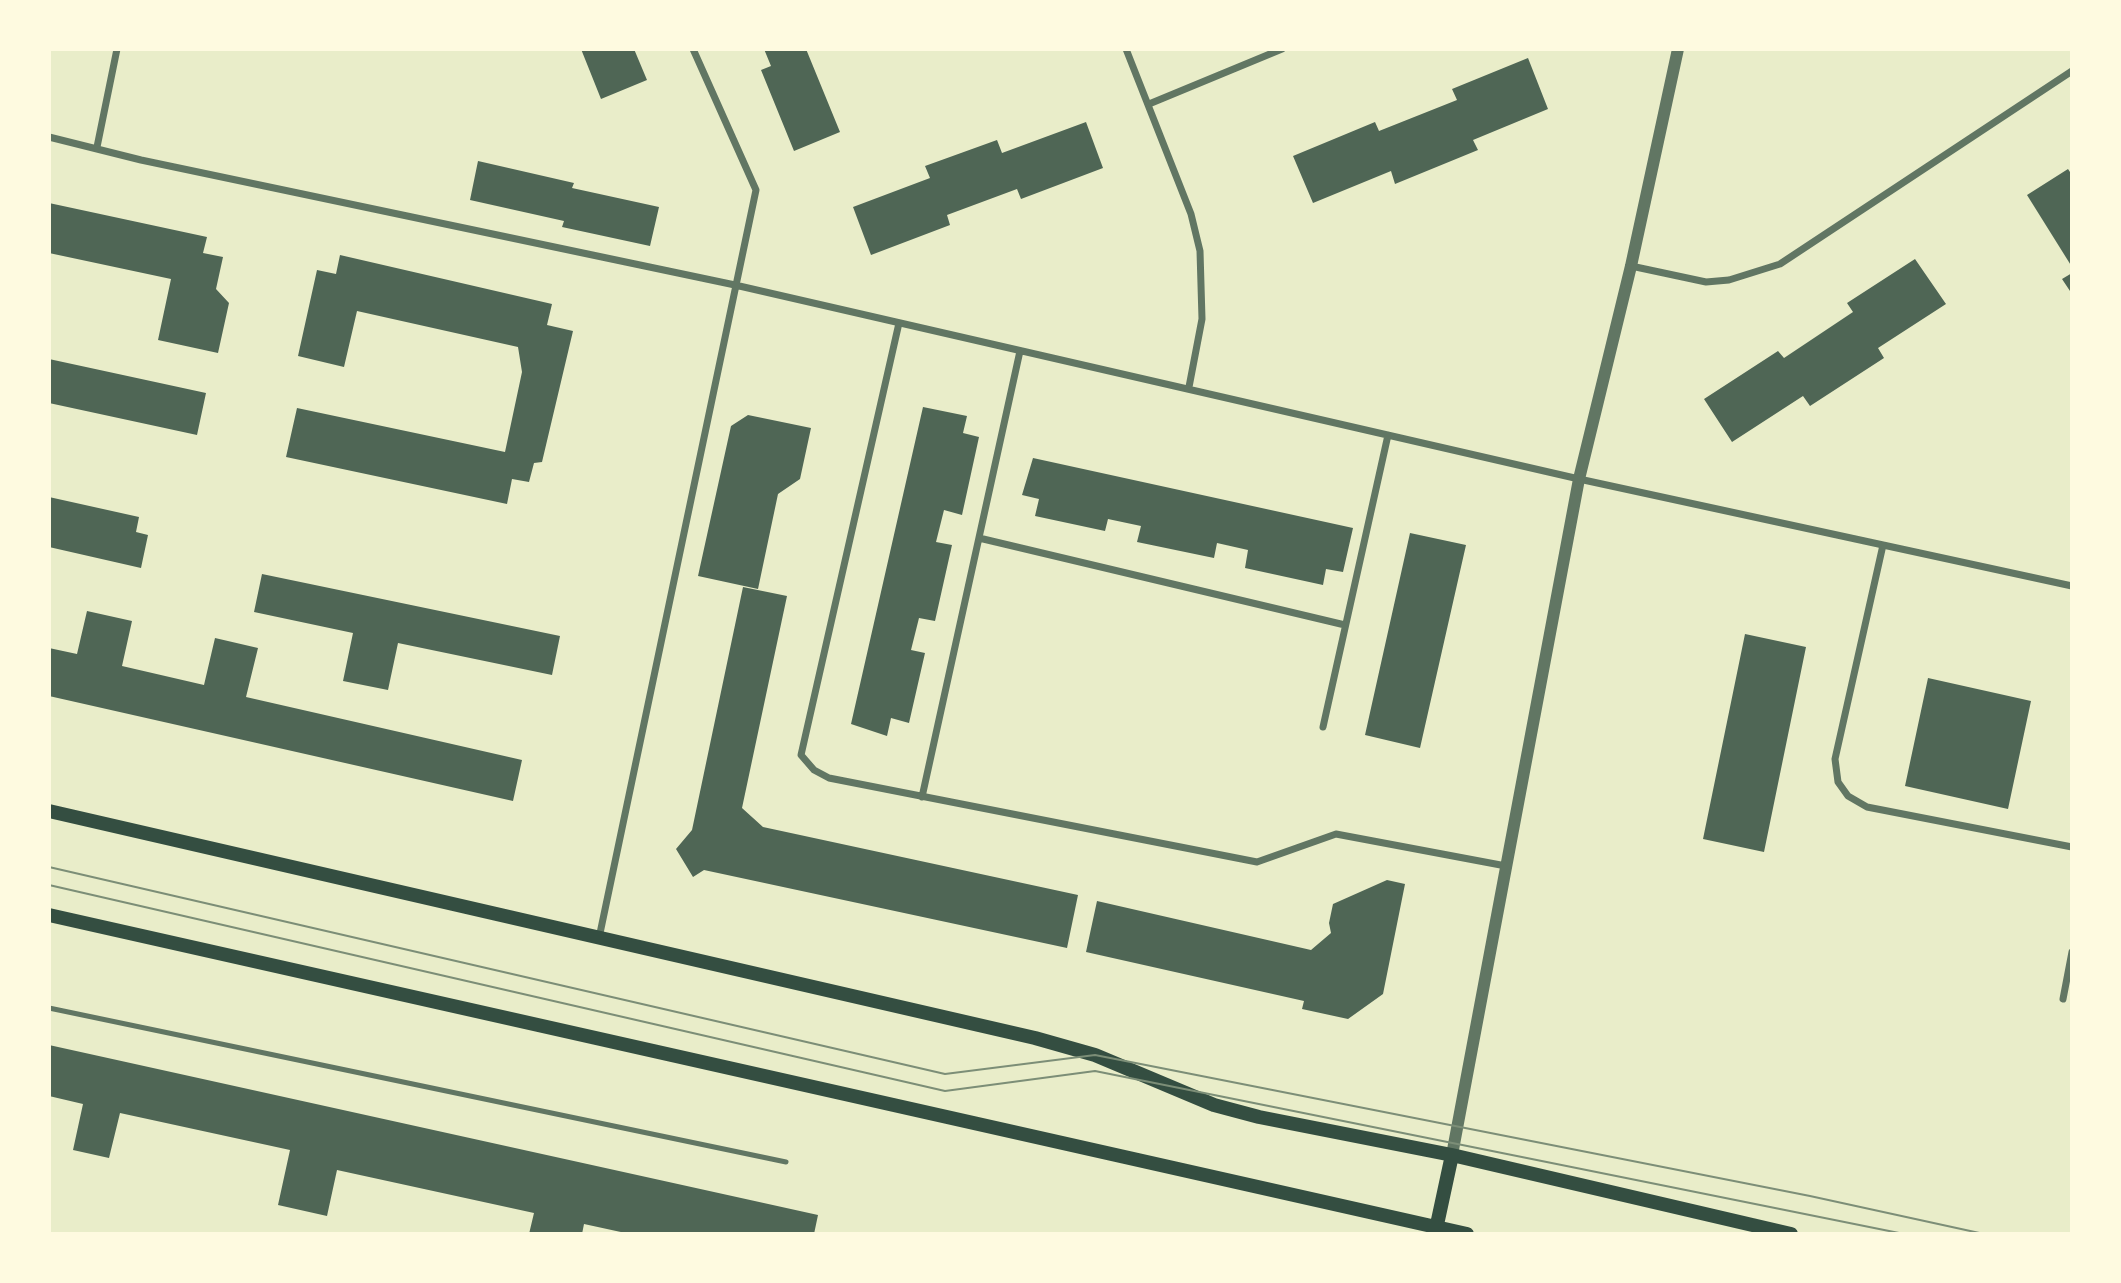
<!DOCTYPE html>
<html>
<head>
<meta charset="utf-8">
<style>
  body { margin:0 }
  #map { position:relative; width:2121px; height:1283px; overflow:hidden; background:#e9edc9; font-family:"Golos Text",sans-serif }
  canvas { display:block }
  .frame { position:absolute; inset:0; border:51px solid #fefae0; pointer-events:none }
</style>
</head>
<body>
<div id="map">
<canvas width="2121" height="1283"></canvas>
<div class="frame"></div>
</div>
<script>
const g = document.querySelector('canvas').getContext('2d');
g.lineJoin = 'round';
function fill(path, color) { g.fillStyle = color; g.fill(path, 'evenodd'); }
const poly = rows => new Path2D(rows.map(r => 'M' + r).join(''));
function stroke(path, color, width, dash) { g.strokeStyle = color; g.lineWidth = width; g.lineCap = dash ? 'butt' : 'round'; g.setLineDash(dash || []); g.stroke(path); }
const building = poly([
  [581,49,634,49,647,80,601,99],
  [764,49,806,49,840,132,794,151,761,70,771,66],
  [1528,58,1548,109,1473,140,1478,150,1395,184,1391,171,1313,203,1293,156,1375,122,1379,131,1457,100,1452,89],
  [1086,122,1103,168,1021,199,1017,189,947,215,950,225,871,255,853,207,930,178,925,166,997,140,1002,153],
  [478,161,574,183,572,188,659,207,650,246,562,227,564,221,470,200],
  [2068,169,2072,175,2072,267,2027,195],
  [49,203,207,237,203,253,223,257,216,289,229,303,218,353,158,340,171,279,49,253],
  [340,255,552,304,547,325,573,331,542,462,534,463,529,482,512,479,507,504,286,457,297,408,505,452,522,372,518,347,357,311,344,367,298,356,317,270,336,274],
  [1915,259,1946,304,1878,348,1884,358,1810,406,1803,396,1732,442,1704,399,1778,351,1784,358,1853,312,1847,303],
  [2072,273,2072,294,2062,279],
  [49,359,206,393,197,435,49,403],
  [923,407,967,416,963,433,979,437,962,515,944,510,936,542,952,545,935,621,919,618,911,650,925,653,909,723,891,718,887,736,851,724],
  [748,415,811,428,800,479,778,494,758,589,698,576,731,426],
  [1033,458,1353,528,1343,572,1326,569,1323,585,1245,568,1248,550,1217,543,1214,558,1137,542,1141,526,1108,519,1105,531,1035,516,1039,499,1022,495],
  [49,497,139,517,136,532,148,535,141,568,49,547],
  [1410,533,1466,545,1420,748,1365,735],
  [262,574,560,636,552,675,398,643,388,690,343,681,353,633,254,612],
  [743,587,787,596,742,808,763,827,1078,895,1067,948,704,870,693,877,676,849,692,830],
  [87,611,132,621,122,666,204,685,215,638,258,648,246,697,522,760,513,801,49,696,49,648,77,654],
  [1745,634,1806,647,1764,852,1703,839],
  [1928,678,2031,701,2008,809,1905,786],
  [1387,880,1405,884,1383,994,1348,1019,1302,1009,1304,1001,1086,952,1097,901,1311,950,1331,933,1329,923,1333,904],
  [49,1045,818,1215,814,1234,630,1234,584,1224,582,1234,529,1234,534,1213,337,1170,327,1216,278,1205,290,1150,120,1113,109,1158,73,1150,83,1104,49,1096]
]);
const service = poly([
  [49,1008,786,1162]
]);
const minor = poly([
  [1126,49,1191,214,1200,251,1202,319,1189,387],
  [1149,104,1282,49],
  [49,137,141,160,735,285,1579,479,2072,586],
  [97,147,117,49],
  [1631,266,1706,282,1729,280,1780,264,2072,71],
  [899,323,801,755,814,770,829,778,1257,862,1336,834,1506,866],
  [979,538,1345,625],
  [1883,545,1835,759,1838,782,1848,796,1867,807,2072,847],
  [1323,727,1388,435],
  [922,797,1020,351],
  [599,938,756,190,693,49],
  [2063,999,2072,952]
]);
const tertiary = poly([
  [1452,1155,1579,479,1631,266,1678,49]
]);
const secondary = poly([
  [49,811,1035,1038,1095,1055,1214,1105,1259,1117,1452,1155,1791,1234],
  [49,915,1467,1234],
  [1435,1234,1452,1155]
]);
const tram = poly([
  [49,867,945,1074,1095,1055,1810,1196,1984,1234],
  [49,885,945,1091,1095,1071,1904,1234]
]);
fill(building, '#4f6655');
stroke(service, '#617663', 5);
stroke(minor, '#617663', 7);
stroke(tertiary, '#617663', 12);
stroke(secondary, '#344e41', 14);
stroke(tram, '#7c8e77', 2);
</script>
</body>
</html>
